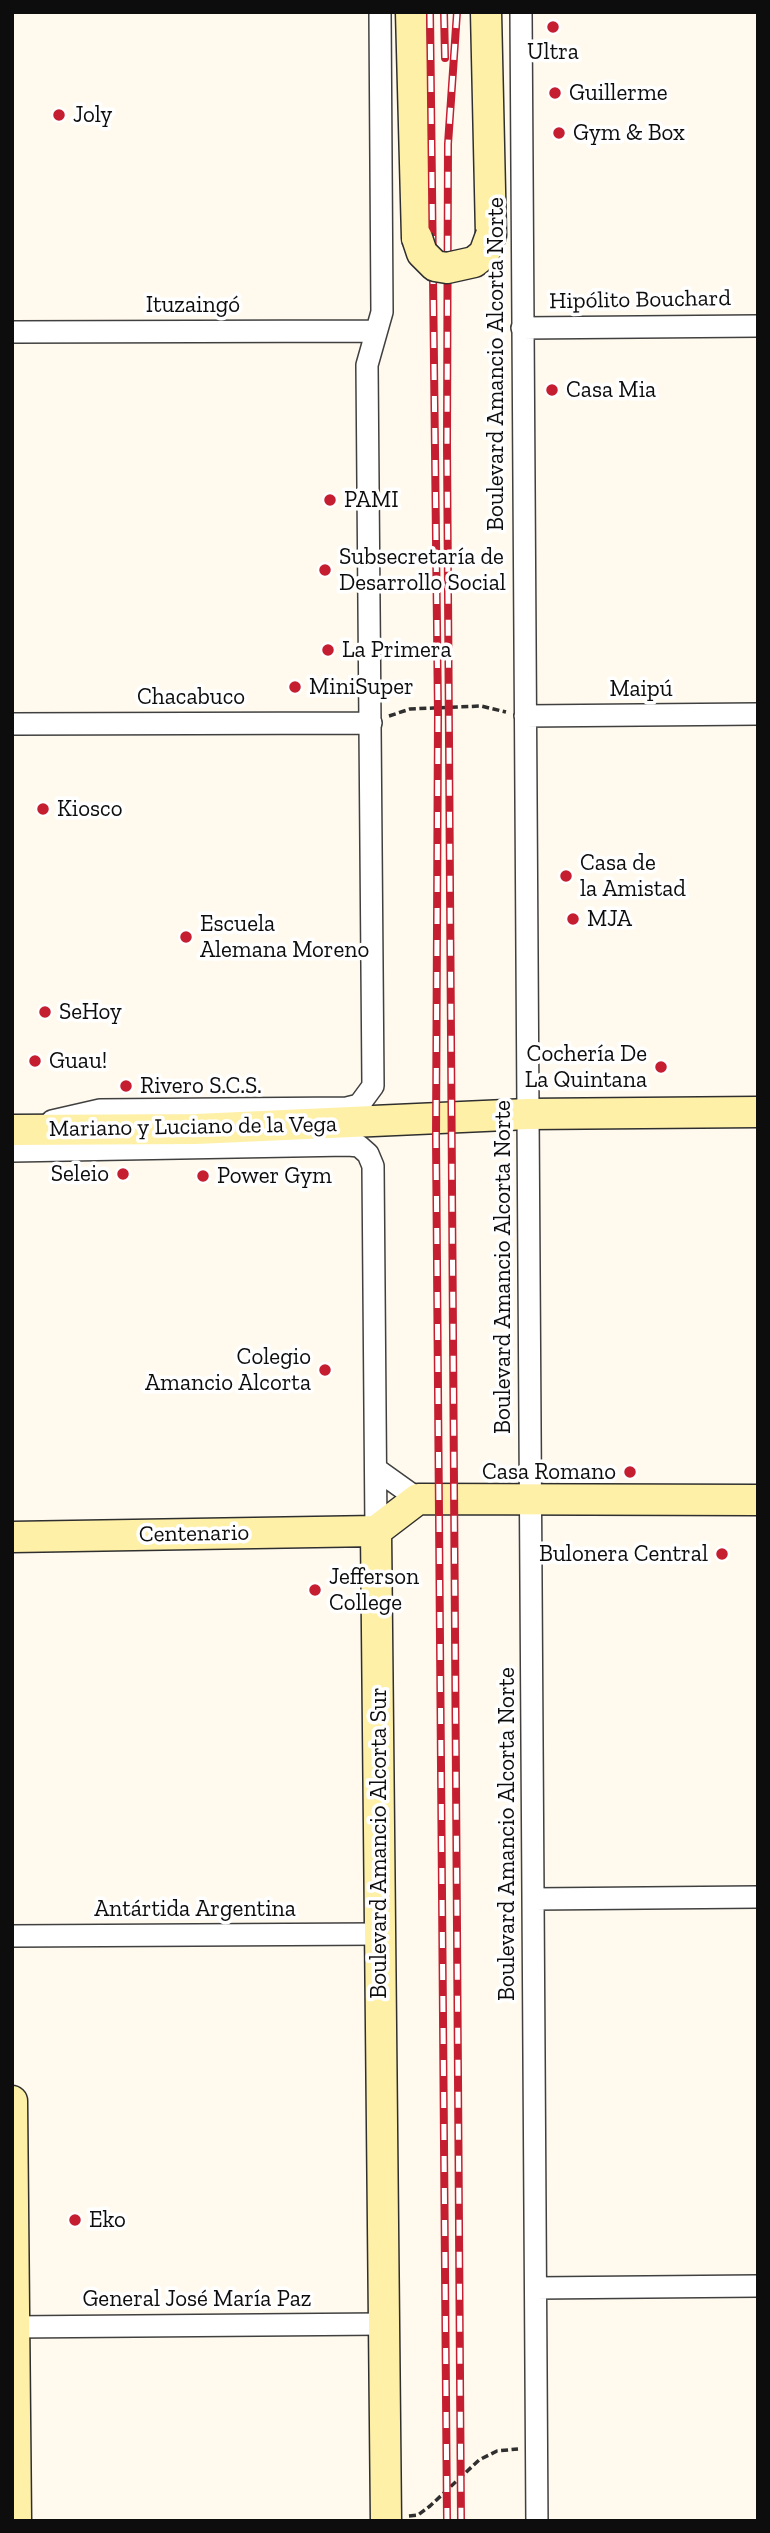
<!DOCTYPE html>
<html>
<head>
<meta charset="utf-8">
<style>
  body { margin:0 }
  #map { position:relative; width:770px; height:2533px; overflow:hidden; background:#fffaed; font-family:"Zilla Slab",serif }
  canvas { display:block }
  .frame { position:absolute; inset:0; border:14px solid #0d0d0d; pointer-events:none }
</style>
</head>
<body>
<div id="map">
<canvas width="770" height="2533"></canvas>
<div class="frame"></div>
</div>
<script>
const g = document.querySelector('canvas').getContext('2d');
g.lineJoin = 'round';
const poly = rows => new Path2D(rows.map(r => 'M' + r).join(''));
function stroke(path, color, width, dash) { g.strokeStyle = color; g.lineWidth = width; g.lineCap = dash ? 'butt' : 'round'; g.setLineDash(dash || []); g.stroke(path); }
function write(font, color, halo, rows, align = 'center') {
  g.font = font + ' "Zilla Slab",serif'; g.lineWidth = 7; g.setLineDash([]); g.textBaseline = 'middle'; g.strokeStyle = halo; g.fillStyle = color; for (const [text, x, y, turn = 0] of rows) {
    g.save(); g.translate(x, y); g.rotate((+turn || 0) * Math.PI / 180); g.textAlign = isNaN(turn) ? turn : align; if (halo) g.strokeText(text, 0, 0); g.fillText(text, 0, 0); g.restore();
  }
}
const path = poly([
  [389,716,410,709,481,706,506,712],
  [409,2516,418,2515,430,2506,479,2460,497,2451,518,2449]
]);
const street = poly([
  [521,12,537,2521],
  [522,328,758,326],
  [12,332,375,331],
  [525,716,758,714],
  [12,724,371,723],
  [52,1121,100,1110,347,1108,359,1105,373,1086,367,365,382,312,380,12],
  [12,1151,348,1145,359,1146,368,1154,373,1166,376,1531],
  [376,1469,418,1499],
  [534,1899,758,1897],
  [12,1936,379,1934],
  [536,2288,758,2286],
  [12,2327,383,2324]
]);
const secondary = poly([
  [411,12,417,238],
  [486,12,491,235],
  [12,1130,196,1129,528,1114,758,1112],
  [376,1531,386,2521],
  [376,1531,418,1499,758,1500],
  [12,1537,376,1531],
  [12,2101,16,2521]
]);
const rail = poly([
  [430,12,438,714,436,1138,447,2521],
  [444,12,445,58],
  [457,12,448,144,447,444,461,2521]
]);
const secondaryBridge = poly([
  [417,238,422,253,435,266,447,268,474,262,484,254,491,235]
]);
const markers = [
  [553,27,7,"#c41e30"],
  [555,93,7,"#c41e30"],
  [59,115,7,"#c41e30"],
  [559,133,7,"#c41e30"],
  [552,390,7,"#c41e30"],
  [330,500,7,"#c41e30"],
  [325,570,7,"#c41e30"],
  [328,650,7,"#c41e30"],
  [295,687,7,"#c41e30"],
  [43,809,7,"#c41e30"],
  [566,876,7,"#c41e30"],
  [573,919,7,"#c41e30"],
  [186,937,7,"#c41e30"],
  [45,1012,7,"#c41e30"],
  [35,1061,7,"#c41e30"],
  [661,1067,7,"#c41e30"],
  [126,1086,7,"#c41e30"],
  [123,1174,7,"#c41e30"],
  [203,1176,7,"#c41e30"],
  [325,1370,7,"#c41e30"],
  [630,1472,7,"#c41e30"],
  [722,1554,7,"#c41e30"],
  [315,1590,7,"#c41e30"],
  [75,2220,7,"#c41e30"]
];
const poiNames = [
  ["Ultra",553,52,"center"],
  ["Guillerme",569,93],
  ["Joly",73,115],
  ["Gym & Box",573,133],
  ["Casa Mia",566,390],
  ["PAMI",344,500],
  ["Subsecretaría de",339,557],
  ["Desarrollo Social",339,583],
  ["La Primera",342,650],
  ["MiniSuper",309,687],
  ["Kiosco",57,809],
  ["Casa de",580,863],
  ["la Amistad",580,889],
  ["MJA",587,919],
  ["Escuela",200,924],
  ["Alemana Moreno",200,950],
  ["SeHoy",59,1012],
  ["Cochería De",647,1054,"right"],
  ["La Quintana",647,1080,"right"],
  ["Guau!",49,1061],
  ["Rivero S.C.S.",140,1086],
  ["Seleio",109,1174,"right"],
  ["Power Gym",217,1176],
  ["Colegio",311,1357,"right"],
  ["Amancio Alcorta",311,1383,"right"],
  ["Casa Romano",616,1472,"right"],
  ["Bulonera Central",708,1554,"right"],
  ["Jefferson",329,1577],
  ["College",329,1603],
  ["Eko",89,2220]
];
const streetNames = [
  ["Hipólito Bouchard",640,300,-1],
  ["Ituzaingó",193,305],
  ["Boulevard Amancio Alcorta Norte",496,364,-90],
  ["Maipú",641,689],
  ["Chacabuco",191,697],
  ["Mariano y Luciano de la Vega",193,1127,-1],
  ["Boulevard Amancio Alcorta Norte",503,1267,-90],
  ["Centenario",194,1534,-1],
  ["Boulevard Amancio Alcorta Norte",507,1834,-90],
  ["Boulevard Amancio Alcorta Sur",379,1843,-90],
  ["Antártida Argentina",195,1909],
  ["General José María Paz",197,2299]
];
stroke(street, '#404040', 24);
stroke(secondary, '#2f2f2f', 33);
stroke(path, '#2f2f2f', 3.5, [7, 3.5]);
stroke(street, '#fff', 21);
stroke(secondary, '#fff0a8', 30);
stroke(rail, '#c41e30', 8);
stroke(rail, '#fff', 5, [16]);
stroke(secondaryBridge, '#2f2f2f', 33, []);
stroke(secondaryBridge, '#fff0a8', 30);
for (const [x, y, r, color] of markers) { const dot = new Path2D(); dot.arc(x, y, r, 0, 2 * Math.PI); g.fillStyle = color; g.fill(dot); stroke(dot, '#fff', 2.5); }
write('23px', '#0d0d0d', '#fff', poiNames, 'left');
write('23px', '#0d0d0d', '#fff', streetNames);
</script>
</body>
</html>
